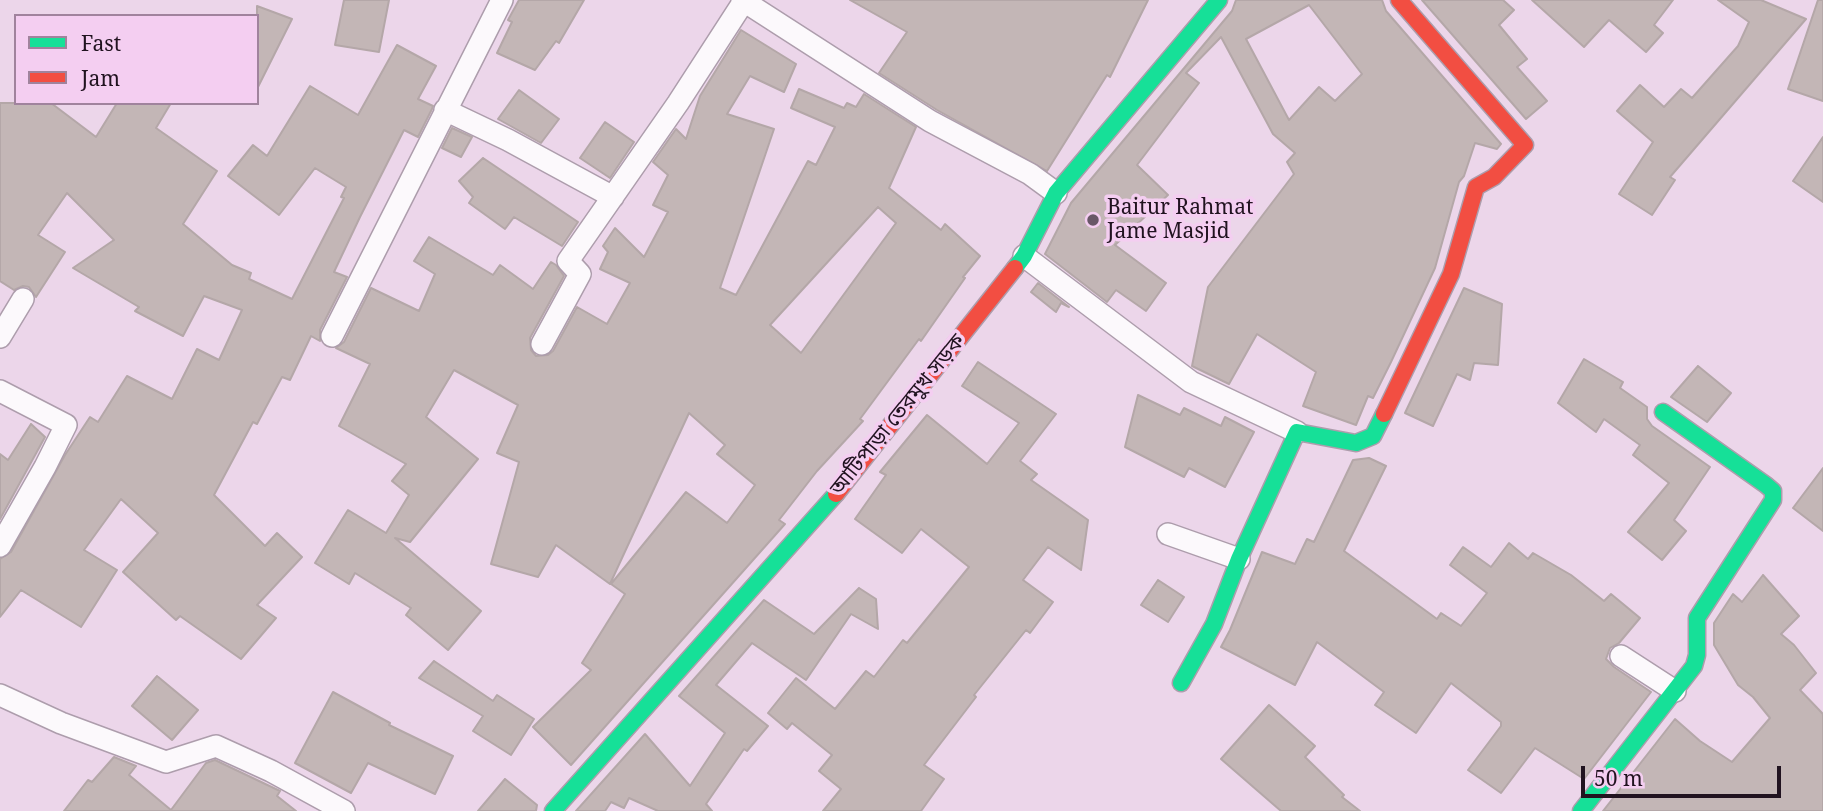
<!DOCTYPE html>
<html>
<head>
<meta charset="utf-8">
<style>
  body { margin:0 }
  #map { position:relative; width:1823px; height:811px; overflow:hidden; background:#ecd6ea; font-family:"Noto Serif",serif }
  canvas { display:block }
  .legend { position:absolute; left:14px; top:14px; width:245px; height:91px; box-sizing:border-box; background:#f4cef1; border:2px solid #a0839d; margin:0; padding:9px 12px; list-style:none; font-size:21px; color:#211320 }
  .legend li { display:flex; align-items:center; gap:14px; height:35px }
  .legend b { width:35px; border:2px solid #a0839d }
  .scale { position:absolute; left:1581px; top:766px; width:200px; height:32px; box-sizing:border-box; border:4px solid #211320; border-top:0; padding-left:9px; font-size:21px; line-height:24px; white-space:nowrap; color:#211320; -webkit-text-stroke:5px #f4cef1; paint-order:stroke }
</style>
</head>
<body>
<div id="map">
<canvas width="1823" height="811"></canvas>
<ul class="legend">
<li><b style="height:9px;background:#16e098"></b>Fast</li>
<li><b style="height:9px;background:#f24e42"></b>Jam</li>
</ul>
<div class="scale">50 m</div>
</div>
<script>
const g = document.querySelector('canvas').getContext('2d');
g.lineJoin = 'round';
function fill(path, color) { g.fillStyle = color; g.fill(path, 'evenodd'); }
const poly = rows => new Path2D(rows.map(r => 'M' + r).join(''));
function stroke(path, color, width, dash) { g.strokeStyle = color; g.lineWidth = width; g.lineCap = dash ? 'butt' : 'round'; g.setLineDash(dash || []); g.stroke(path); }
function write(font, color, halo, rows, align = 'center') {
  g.font = font + ' "Noto Serif","Noto Sans Bengali",serif'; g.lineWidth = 7; g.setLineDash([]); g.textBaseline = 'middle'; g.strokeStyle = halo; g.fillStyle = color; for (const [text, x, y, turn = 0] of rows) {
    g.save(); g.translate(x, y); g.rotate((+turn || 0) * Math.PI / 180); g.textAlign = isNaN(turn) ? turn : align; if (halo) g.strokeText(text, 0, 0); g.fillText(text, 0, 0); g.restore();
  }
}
const building = poly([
  [344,0,389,0,379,52,335,45,344,0],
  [519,0,584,0,559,43,556,41,535,70,497,53,512,22,508,20,519,0],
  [850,0,1148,0,1110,77,1107,75,1047,171,937,110,879,73,907,32,850,0],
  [1236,0,1382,0,1386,11,1501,144,1497,149,1475,143,1464,176,1459,182,1435,268,1391,362,1373,398,1368,396,1356,425,1303,406,1316,372,1257,334,1229,384,1192,366,1208,287,1294,174,1287,162,1295,153,1273,134,1221,37,1186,73,1199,83,1137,165,1168,195,1115,245,1166,283,1146,311,1116,290,1107,302,1045,254,1071,203,1232,11,1236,0],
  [1309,5,1362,74,1335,101,1319,87,1289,120,1246,39,1309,5],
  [1422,0,1503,0,1514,10,1499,25,1527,59,1517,67,1547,101,1526,119,1422,0],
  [1532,0,1673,0,1654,25,1663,33,1646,52,1609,20,1584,47,1532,0],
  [1718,0,1761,0,1806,19,1670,177,1675,180,1652,215,1619,194,1653,142,1617,111,1640,85,1664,107,1681,89,1692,98,1738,46,1749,22,1718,0],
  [1818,0,1823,0,1823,101,1788,89,1818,0],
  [257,6,292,19,257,89,257,6],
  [741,30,796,64,784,92,750,76,727,114,774,129,720,288,736,295,808,161,816,165,835,127,791,108,799,89,844,108,847,103,856,107,864,94,916,127,889,188,941,230,945,224,980,256,963,277,965,278,921,341,919,339,860,419,863,421,817,471,779,520,785,524,571,765,533,727,591,670,582,663,625,594,611,584,686,492,727,523,755,485,717,454,725,445,689,413,610,584,556,545,538,577,491,564,519,462,497,453,518,405,454,370,426,417,478,459,410,542,395,538,481,611,448,650,406,615,411,608,355,573,349,584,315,563,348,510,386,533,409,495,392,481,406,464,339,426,370,364,336,348,344,342,371,288,419,311,435,274,414,261,429,237,493,275,500,265,533,289,551,262,556,265,564,276,530,338,531,350,536,356,548,355,553,351,577,307,607,324,630,283,600,269,608,252,603,246,615,228,644,257,668,212,653,205,668,175,653,162,676,129,686,139,700,96,741,30],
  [878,207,896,223,801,353,770,325,878,207],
  [397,45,436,66,418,99,433,106,432,109,418,137,404,130,360,217,334,272,347,277,320,330,320,341,311,336,290,380,282,377,257,424,253,422,214,495,265,546,277,533,302,557,257,605,276,618,241,659,180,616,176,620,123,572,158,533,121,499,84,550,117,570,81,627,21,590,0,617,0,559,11,552,65,455,90,417,98,422,127,376,172,399,197,349,219,360,242,310,204,296,183,336,135,311,139,307,73,268,114,240,67,193,38,235,65,252,36,297,29,287,23,286,14,290,0,281,0,103,51,103,96,137,117,103,171,103,156,128,217,171,183,224,232,265,251,273,249,279,292,299,344,198,341,197,346,187,315,168,279,215,228,176,253,145,267,156,310,86,358,115,397,45],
  [519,90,559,119,541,143,498,119,519,90],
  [605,122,634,142,610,178,580,158,605,122],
  [452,128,472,137,461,157,442,148,452,128],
  [1823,137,1823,202,1793,181,1823,137],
  [483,158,578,222,562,246,514,217,505,229,469,203,473,197,459,181,483,158],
  [1038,283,1069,307,1061,303,1056,312,1031,292,1038,283],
  [1464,288,1502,304,1498,365,1474,363,1470,380,1457,374,1433,426,1405,413,1464,288],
  [1584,359,1623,382,1620,388,1647,407,1647,419,1652,426,1710,467,1674,520,1686,531,1662,560,1628,532,1669,483,1633,455,1640,445,1604,419,1596,432,1558,403,1584,359],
  [978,362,1056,414,1020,461,1037,474,1031,480,1088,520,1081,570,1048,547,1023,580,1053,602,1030,633,1026,630,974,695,976,697,924,765,944,779,921,811,823,811,841,789,819,771,832,755,792,723,787,729,768,713,796,678,835,709,866,671,874,677,903,640,907,643,969,567,921,529,902,553,855,519,886,475,880,472,927,415,987,464,1019,423,962,386,978,362],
  [1698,366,1731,393,1707,422,1671,397,1698,366],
  [1138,395,1180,415,1184,408,1221,426,1225,417,1254,432,1225,487,1189,468,1184,477,1125,447,1138,395],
  [31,424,45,437,0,519,0,454,8,460,31,424],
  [1369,458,1386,466,1344,551,1437,619,1441,613,1461,626,1487,593,1450,565,1463,547,1491,567,1509,543,1528,559,1533,553,1571,575,1604,601,1611,594,1640,618,1619,643,1610,648,1606,659,1614,667,1651,692,1584,779,1535,748,1501,793,1468,770,1501,726,1501,722,1451,683,1416,733,1375,705,1384,692,1317,642,1295,685,1221,647,1230,630,1262,552,1295,564,1307,539,1314,542,1353,460,1369,458],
  [1823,468,1823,531,1793,508,1823,468],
  [1763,575,1799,616,1781,634,1794,645,1816,673,1800,690,1823,714,1823,811,1603,811,1675,719,1700,741,1732,762,1770,718,1753,697,1738,685,1714,645,1714,623,1733,594,1742,602,1763,575],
  [1158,580,1184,597,1168,622,1141,605,1158,580],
  [859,588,876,599,878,629,851,614,806,680,752,643,716,685,768,726,747,751,744,749,706,804,712,811,658,811,629,798,624,808,611,802,605,811,576,811,645,734,690,786,725,733,679,696,764,600,814,634,859,588],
  [434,661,493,701,497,695,534,719,511,755,473,731,483,716,419,678,434,661],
  [157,676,198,710,172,740,132,706,157,676],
  [333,692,390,723,389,725,453,756,435,794,368,763,351,793,295,763,333,692],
  [1269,705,1315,746,1305,757,1344,795,1342,797,1360,811,1281,811,1221,759,1269,705],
  [114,757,136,766,129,775,171,810,206,763,215,760,280,791,277,796,296,811,64,811,88,780,92,782,114,757],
  [505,779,537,805,536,811,478,811,505,779]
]);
const street = poly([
  [742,0,930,121,1030,174,1056,193],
  [445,110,508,140,613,197],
  [1024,256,1191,382,1297,432],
  [332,336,502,0],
  [0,337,23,299],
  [542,344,580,274,568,261,678,103,744,1],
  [0,391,66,425,45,467,0,546],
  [1168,534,1239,559],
  [1621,656,1675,691],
  [0,695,61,723,166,762,216,746,271,771,344,811]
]);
const fast = poly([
  [1015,268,1024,256,1056,193,1219,0],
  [1181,683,1214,624,1239,559,1297,432,1356,443,1373,436,1384,414],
  [553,811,836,494],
  [1581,811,1694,666,1697,655,1697,618,1773,500,1773,491,1766,485,1663,412]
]);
const jam = poly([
  [1384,414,1451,274,1476,187,1494,177,1525,145,1399,0],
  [836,494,1015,268]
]);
const markers = [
  [1093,220,7,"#685767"]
];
const poiNames = [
  ["Baitur Rahmat",1107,208],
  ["Jame Masjid",1107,232]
];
const streetNames = [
  ["আটিপাড়া তেরমুখ সড়ক",898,415,-51]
];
fill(building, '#c3b6b6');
stroke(building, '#b4a7a8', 2);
stroke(street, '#ad9dac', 24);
stroke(fast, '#ad9dac', 19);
stroke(jam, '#ad9dac', 19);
stroke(street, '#fcf9fc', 21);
stroke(fast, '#16e098', 16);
stroke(jam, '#f24e42', 16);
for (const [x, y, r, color] of markers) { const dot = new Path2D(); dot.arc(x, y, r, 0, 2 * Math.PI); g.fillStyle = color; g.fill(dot); stroke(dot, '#f4cef1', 2.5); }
write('21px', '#211320', '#f4cef1', poiNames, 'left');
write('21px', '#211320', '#f4cef1', streetNames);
</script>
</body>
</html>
